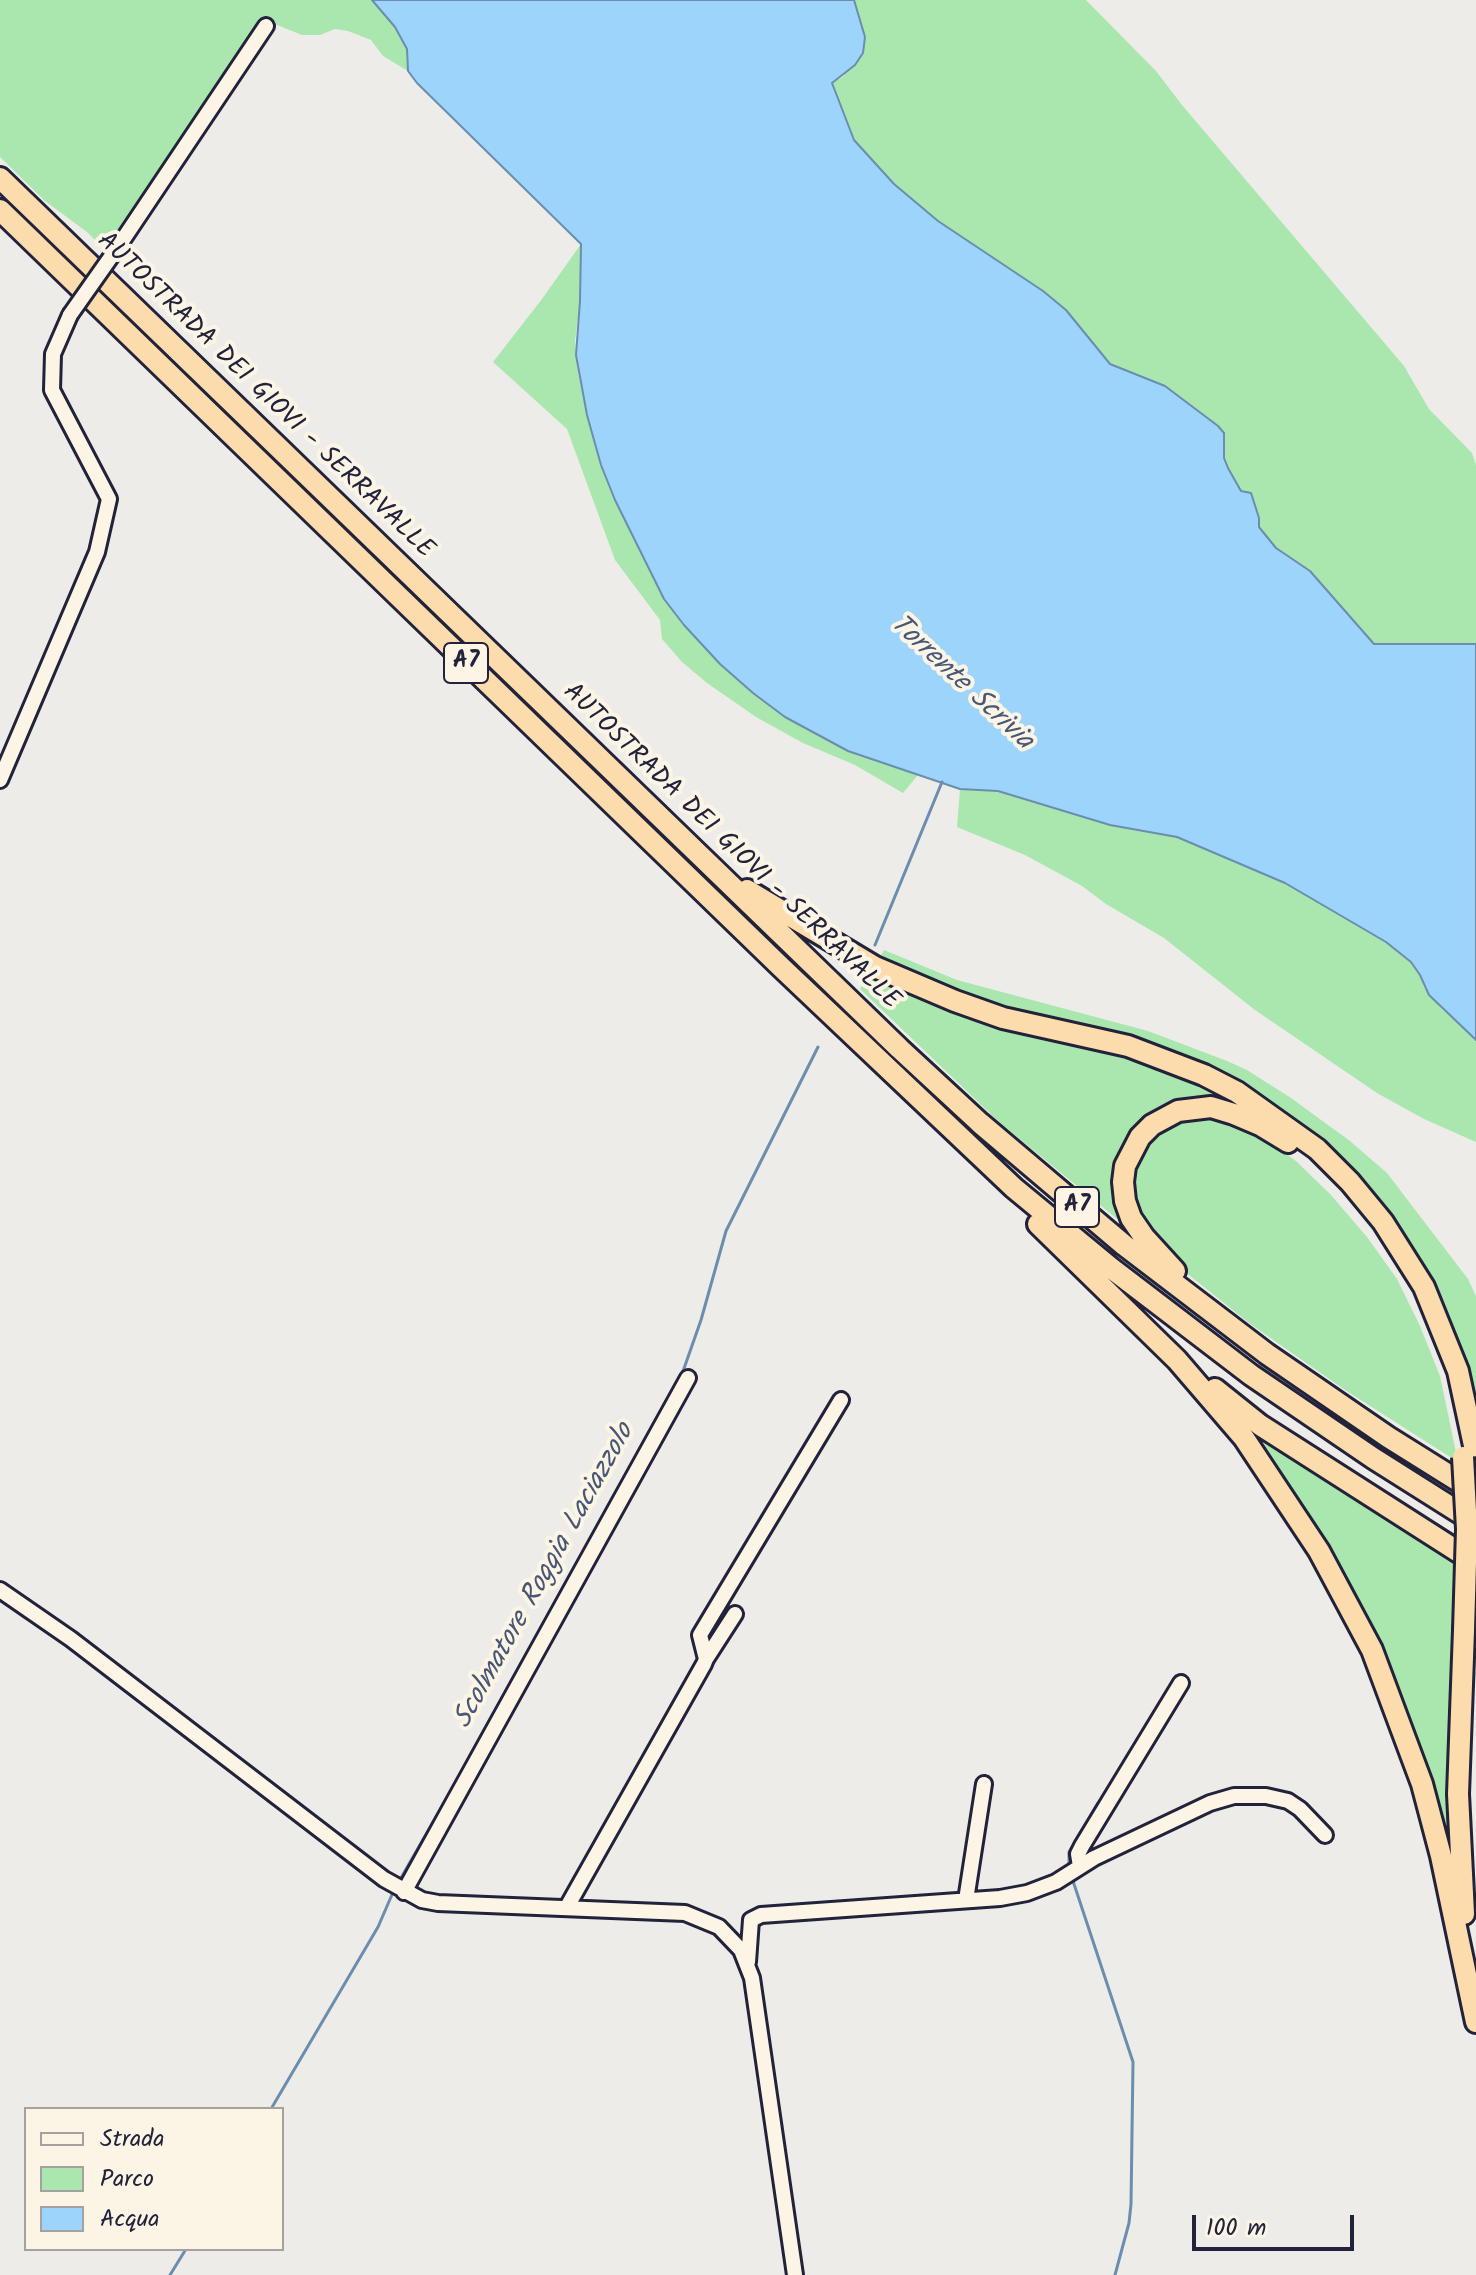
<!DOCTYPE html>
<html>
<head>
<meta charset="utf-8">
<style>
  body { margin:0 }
  #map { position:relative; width:1476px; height:2275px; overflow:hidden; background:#edece8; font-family:Kalam,sans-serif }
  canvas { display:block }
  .legend { position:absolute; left:24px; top:2107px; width:260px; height:144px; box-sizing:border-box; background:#fcf5e5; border:2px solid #a5a1a1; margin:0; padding:10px 14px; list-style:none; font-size:24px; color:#22223b }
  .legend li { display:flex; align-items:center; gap:16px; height:40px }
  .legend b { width:40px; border:2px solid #a5a1a1 }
  .scale { position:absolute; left:1192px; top:2215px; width:162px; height:36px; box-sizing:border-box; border:4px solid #22223b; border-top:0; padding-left:10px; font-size:24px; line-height:28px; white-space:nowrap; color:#22223b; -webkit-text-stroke:6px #fcf5e5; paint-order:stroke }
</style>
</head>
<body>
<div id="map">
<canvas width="1476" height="2275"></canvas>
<ul class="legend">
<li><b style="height:10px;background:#fcf5e5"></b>Strada</li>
<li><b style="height:22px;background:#a9e7ae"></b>Parco</li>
<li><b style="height:22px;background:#9cd4fb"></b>Acqua</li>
</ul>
<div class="scale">100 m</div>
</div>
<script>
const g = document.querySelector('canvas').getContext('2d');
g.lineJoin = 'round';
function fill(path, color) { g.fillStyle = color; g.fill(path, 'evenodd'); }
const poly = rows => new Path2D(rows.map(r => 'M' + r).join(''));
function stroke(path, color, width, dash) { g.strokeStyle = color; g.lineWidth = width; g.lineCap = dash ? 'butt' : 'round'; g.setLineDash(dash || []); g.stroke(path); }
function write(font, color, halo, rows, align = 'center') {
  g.font = font + ' Kalam,sans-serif'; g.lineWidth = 8; g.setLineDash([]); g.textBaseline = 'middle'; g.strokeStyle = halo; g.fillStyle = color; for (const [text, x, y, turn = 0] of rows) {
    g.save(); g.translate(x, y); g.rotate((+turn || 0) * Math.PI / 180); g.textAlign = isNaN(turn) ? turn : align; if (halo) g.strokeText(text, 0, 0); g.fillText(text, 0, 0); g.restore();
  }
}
const green = poly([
  [0,0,372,0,395,27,407,49,408,71,383,56,371,40,348,31,335,29,320,35,302,35,260,18,107,252,87,232,45,201,0,157],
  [854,0,1086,0,1156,71,1182,105,1404,366,1429,409,1472,453,1476,465,1476,644,1374,644,1310,571,1276,548,1259,527,1259,518,1256,511,1234,481,1228,468,1224,458,1224,433,1218,426,1165,386,1110,364,1066,310,1043,291,938,221,894,184,854,140,832,83,844,76,858,16],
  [581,244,580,301,575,341,578,372,587,415,609,487,664,599,720,664,753,693,785,717,848,751,918,775,903,793,855,765,803,743,756,717,707,683,682,662,662,639,660,620,615,560,567,429,493,362,542,299],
  [971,788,998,791,1110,825,1170,835,1187,840,1285,883,1386,942,1411,962,1420,975,1424,987,1441,1008,1476,1040,1476,1142,1424,1119,1377,1093,1255,1010,1164,938,1106,904,1082,886,1025,855,957,827,960,789],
  [884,950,957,980,1148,1031,1227,1061,1247,1070,1291,1098,1350,1141,1387,1173,1468,1279,1476,1296,1476,1414,1440,1306,1286,1120,1070,1025,969,999,879,959],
  [868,974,1136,1057,1213,1091,1257,1116,1227,1105,1137,1129,1128,1228,998,1121,860,989],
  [1212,1115,1262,1135,1297,1162,1331,1195,1367,1237,1397,1279,1420,1326,1440,1376,1458,1462,1345,1390,1249,1323,1169,1259,1136,1209,1131,1185,1133,1163,1142,1146,1171,1120],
  [1252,1436,1460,1560,1454,1876,1424,1767,1399,1692,1365,1619,1299,1500]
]);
const water = poly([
  [372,0,854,0,865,37,863,53,855,65,832,83,854,140,894,184,938,221,1043,291,1066,310,1110,364,1165,386,1218,426,1224,433,1224,458,1228,468,1241,491,1251,493,1259,518,1259,527,1276,548,1310,571,1374,644,1476,644,1476,1040,1429,995,1420,975,1411,962,1386,942,1285,883,1177,837,1110,825,998,791,960,789,848,751,785,717,753,693,720,664,684,625,664,599,615,500,601,465,587,415,576,355,580,301,581,244,417,83,408,71,407,49,395,27,372,0]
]);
const stream = poly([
  [875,945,942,782],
  [681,1377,701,1320,726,1231,818,1047],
  [1069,1867,1069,1852,1098,1803],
  [1072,1878,1133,2062,1131,2204,1129,2223,1115,2275],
  [398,1883,466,1765],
  [271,2109,378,1927,394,1890],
  [170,2275,186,2249]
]);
const minor = poly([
  [120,244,266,26],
  [0,780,97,552,109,499,52,390,53,354,70,315],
  [0,1590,71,1639,384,1879,422,1900,438,1903,685,1913,719,1927,741,1950,752,1978,795,2275],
  [706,1659,735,1614],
  [1080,1866,1078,1854,1082,1846,1181,1683],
  [404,1892,688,1378],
  [966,1900,984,1784],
  [567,1907,704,1664,706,1659,700,1635,841,1400],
  [748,1962,751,1920,761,1915,1000,1898,1027,1893,1056,1882,1094,1858,1210,1803,1234,1796,1266,1796,1288,1801,1300,1809,1325,1835]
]);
const highway = poly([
  [0,178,900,1049,980,1123,1124,1245,1267,1354,1388,1437,1476,1492],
  [0,210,782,968,1014,1188,1111,1268,1251,1375,1373,1458,1476,1523],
  [747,890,875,967,955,1001,1003,1018,1128,1046,1204,1075,1237,1092,1317,1149,1350,1182,1383,1222,1424,1287,1458,1371,1476,1455],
  [1038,1224,1177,1360,1244,1438,1319,1551,1372,1650,1422,1784,1441,1856,1476,2022],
  [1175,1271,1144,1237,1131,1218,1125,1201,1123,1182,1125,1166,1140,1137,1152,1125,1178,1111,1211,1107,1234,1114,1260,1125,1288,1142],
  [1215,1389,1260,1425,1476,1563],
  [1464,1914,1458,1794,1464,1630]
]);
const minorBridge = poly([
  [70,315,120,244]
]);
const highwayBridge = poly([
  [1463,1457,1467,1529,1464,1630]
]);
const shields = [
  [466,663,44],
  [1077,1207,44]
];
const shieldNames = [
  ["A7",466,663],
  ["A7",1077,1207]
];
const streetNames = [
  ["AUTOSTRADA DEI GIOVI - SERRAVALLE",264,397,44],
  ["AUTOSTRADA DEI GIOVI - SERRAVALLE",730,848,44]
];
const waterNames = [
  ["Torrente Scrivia",960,684,43],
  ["Scolmatore Roggia Laciazzolo",546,1577,-61]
];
fill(green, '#a9e7ae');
fill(water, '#9cd4fb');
stroke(water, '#6b8dae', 2);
stroke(stream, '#6b8dae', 3);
stroke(minor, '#22223b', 20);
stroke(highway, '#22223b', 26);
stroke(minor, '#fcf5e5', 14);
stroke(highway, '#fcdcac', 20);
stroke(minorBridge, '#22223b', 20, []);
stroke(highwayBridge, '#22223b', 26, []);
stroke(minorBridge, '#fcf5e5', 14);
stroke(highwayBridge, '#fcdcac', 20);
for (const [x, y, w] of shields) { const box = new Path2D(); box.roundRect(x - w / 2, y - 20, w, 40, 6); g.fillStyle = '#fcf5e5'; g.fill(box); stroke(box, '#22223b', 2); }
write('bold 24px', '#22223b', null, shieldNames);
write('26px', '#22223b', '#fcf5e5', streetNames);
write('italic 28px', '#475775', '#fcf5e5', waterNames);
</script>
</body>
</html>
